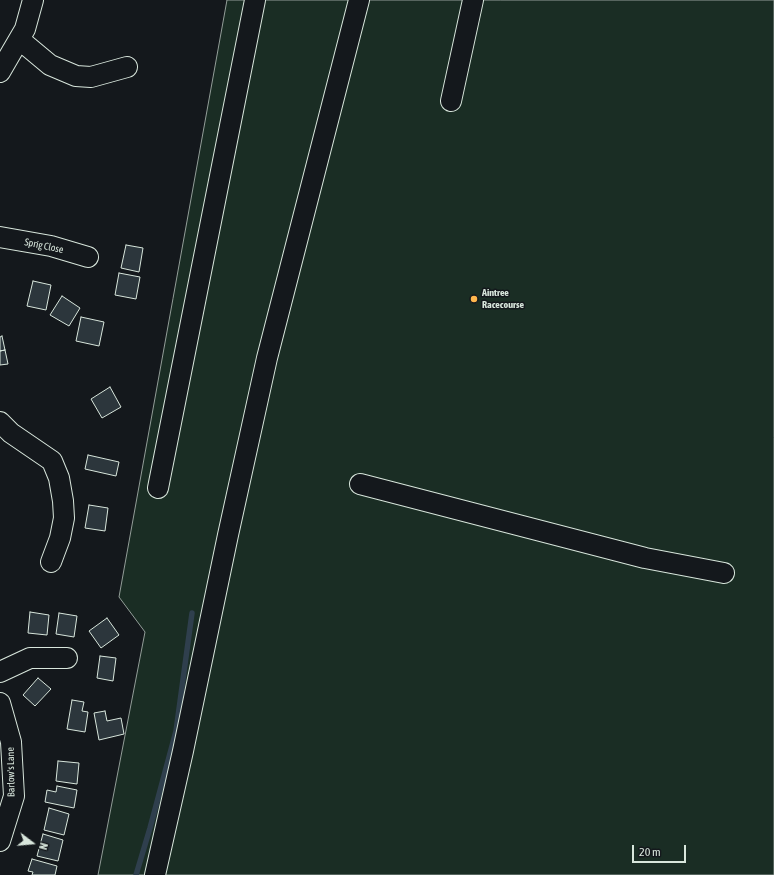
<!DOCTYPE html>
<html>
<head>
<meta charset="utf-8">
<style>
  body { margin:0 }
  #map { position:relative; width:774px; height:875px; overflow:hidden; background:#14181c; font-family:"Asap Condensed",sans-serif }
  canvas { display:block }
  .north { position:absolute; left:12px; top:823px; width:40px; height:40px; -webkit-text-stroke:3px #14181c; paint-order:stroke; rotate:106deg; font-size:11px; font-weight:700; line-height:16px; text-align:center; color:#d8e6dc }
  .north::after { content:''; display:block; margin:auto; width:14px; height:18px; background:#d8e6dc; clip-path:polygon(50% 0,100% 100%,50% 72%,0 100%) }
  .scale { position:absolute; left:632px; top:845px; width:54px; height:18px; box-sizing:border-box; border:2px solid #d8e6dc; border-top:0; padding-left:5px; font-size:12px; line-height:14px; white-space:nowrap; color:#d8e6dc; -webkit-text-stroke:3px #14181c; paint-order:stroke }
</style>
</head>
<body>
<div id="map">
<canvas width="774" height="875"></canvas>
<div class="north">N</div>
<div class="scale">20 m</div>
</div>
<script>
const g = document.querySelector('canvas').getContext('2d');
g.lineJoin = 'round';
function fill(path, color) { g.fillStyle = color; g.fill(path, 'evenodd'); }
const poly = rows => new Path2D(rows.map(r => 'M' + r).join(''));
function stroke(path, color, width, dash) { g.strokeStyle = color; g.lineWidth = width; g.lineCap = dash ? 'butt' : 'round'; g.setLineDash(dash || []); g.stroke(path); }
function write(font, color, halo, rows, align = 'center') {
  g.font = font + ' "Asap Condensed",sans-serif'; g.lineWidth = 3; g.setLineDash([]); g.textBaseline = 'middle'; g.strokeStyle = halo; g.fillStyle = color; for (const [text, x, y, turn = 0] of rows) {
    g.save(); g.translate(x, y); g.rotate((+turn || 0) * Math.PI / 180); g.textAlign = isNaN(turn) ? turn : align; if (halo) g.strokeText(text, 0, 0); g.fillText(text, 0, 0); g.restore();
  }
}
const green = poly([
  [227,0,774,0,774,875,98,875,145,632,119,597,227,0]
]);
const stream = poly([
  [136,875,150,828,176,731,192,613]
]);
const building = poly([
  [126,245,143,248,139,272,121,268,126,245],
  [119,273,140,277,136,299,115,295,119,273],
  [33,281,51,285,46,310,27,306,33,281],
  [62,296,80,308,69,326,50,315,62,296],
  [81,317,104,322,99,346,76,341,81,317],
  [2,336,5,350,0,351,0,337,2,336],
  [5,350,8,364,0,365,0,351,5,350],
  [110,387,121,407,102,418,91,399,110,387],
  [88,455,119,462,116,476,85,469,88,455],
  [89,505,108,508,105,531,85,528,89,505],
  [30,612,49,615,47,635,28,633,30,612],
  [59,613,77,616,74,637,56,634,59,613],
  [107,618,119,635,101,648,89,631,107,618],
  [100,656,116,658,113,681,97,678,100,656],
  [38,678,51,689,35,706,23,695,38,678],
  [72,700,84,702,82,711,88,712,85,732,67,729,72,700],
  [105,711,107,721,121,718,124,734,99,740,94,713,105,711],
  [58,761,79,763,77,784,56,781,58,761],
  [57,786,77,790,74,808,45,802,47,790,56,792,57,786],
  [49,808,69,814,64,835,44,830,49,808],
  [43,834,63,840,58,861,37,856,43,834],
  [32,859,57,866,55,875,32,875,33,872,28,871,32,859]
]);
const minor = poly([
  [20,40,50,65,76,76,91,77,127,67],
  [0,72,25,29,33,0],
  [451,101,473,0],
  [0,237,51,246,88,257],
  [0,422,11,433,52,461,59,478,63,501,64,518,60,538,51,562],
  [360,484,645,558,724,573],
  [158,488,255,0],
  [0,672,30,658,67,658],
  [0,703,11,742,14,796,0,841],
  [155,875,183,751,228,535,267,358,359,0]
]);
const markers = [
  [474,299,4,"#ffb74d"]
];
const streetNames = [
  ["Sprig Close",44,246,12],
  ["Barlow's Lane",11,772,-91]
];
const poiNames = [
  ["Aintree",482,293],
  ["Racecourse",482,305]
];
fill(green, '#1a2d24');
stroke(green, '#939e99', 1);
stroke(stream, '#2f3f4d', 5.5);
fill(building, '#2c363c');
stroke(building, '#d8e6dc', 1);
stroke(minor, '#d8e6dc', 22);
stroke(minor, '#14181c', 20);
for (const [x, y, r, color] of markers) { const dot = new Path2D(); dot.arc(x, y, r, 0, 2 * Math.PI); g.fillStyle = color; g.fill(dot); stroke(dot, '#14181c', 1.5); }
write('10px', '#d8e6dc', '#14181c', streetNames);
write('bold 10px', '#d8e6dc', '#14181c', poiNames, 'left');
</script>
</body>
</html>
